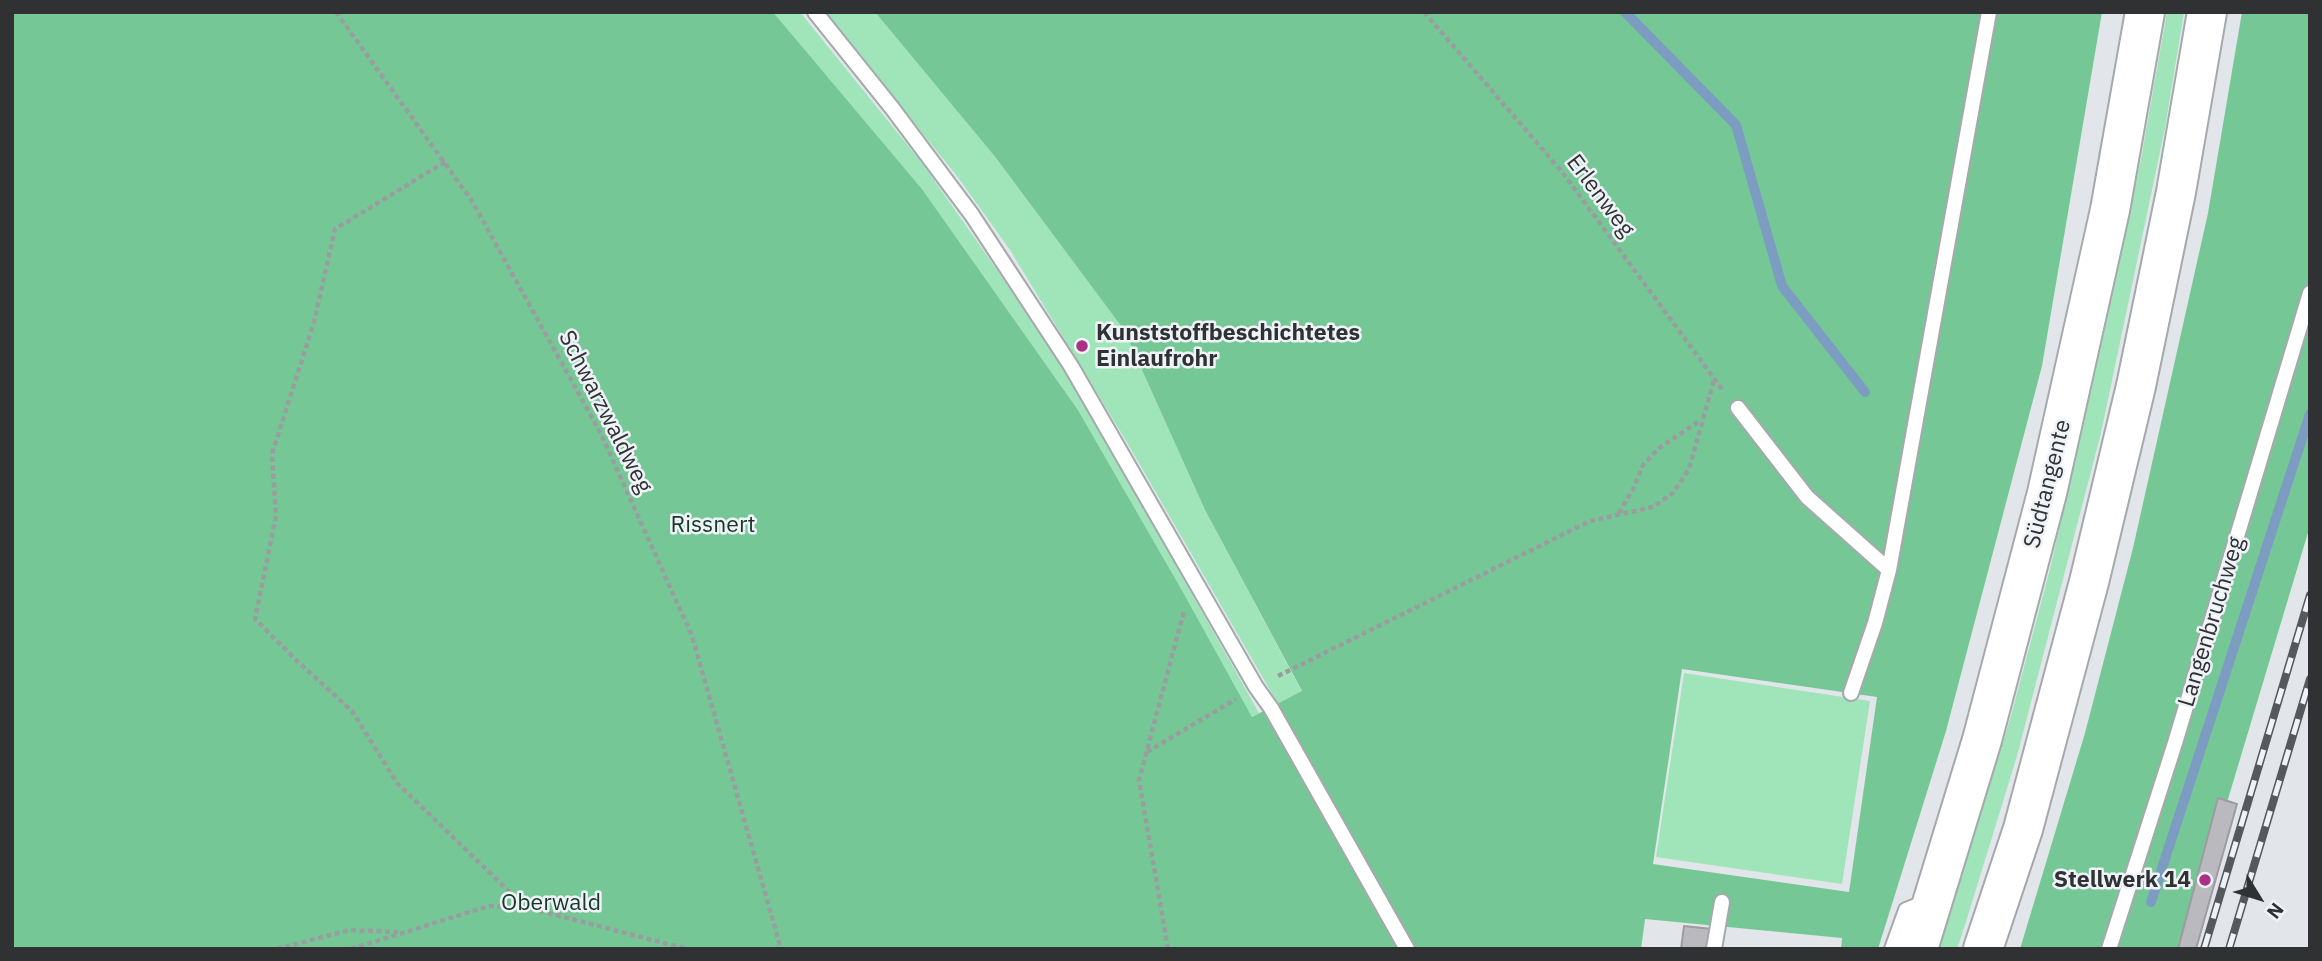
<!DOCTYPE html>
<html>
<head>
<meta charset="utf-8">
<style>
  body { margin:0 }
  #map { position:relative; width:2322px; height:961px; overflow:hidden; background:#e2e6ea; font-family:"IBM Plex Sans",sans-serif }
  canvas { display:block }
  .frame { position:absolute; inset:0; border:14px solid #303133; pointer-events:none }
  .north { position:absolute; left:2224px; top:863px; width:70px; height:70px; -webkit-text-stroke:5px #eff3f8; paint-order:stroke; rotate:128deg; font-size:19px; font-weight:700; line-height:28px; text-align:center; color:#303133 }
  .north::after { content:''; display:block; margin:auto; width:24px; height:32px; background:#303133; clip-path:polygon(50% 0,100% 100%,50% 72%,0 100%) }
</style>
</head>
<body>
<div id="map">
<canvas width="2322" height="961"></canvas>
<div class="frame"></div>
<div class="north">N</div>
</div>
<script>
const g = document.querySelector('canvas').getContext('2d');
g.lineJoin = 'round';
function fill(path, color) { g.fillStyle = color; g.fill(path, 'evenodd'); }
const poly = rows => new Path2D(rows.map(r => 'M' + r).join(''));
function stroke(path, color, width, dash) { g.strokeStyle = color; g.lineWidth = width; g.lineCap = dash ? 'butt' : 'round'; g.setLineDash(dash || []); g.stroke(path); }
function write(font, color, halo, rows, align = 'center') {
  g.font = font + ' "IBM Plex Sans",sans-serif'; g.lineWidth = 5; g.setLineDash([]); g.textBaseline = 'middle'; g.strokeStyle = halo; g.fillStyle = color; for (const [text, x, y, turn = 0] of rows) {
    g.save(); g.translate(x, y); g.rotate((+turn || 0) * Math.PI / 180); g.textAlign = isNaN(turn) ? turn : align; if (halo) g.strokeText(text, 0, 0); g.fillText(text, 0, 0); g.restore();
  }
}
const green = poly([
  [773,12,800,12,922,163,997,270,1079,393,1259,713,1252,717,1183,592,1078,410,922,189],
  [824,12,875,12,996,158,1124,330,1205,510,1302,692,1278,704,1125,439,1010,250,957,176],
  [2167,12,2184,12,2165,128,2101,433,2017,756,1965,925,1957,949,1939,949,2011,716,2050,569,2108,314,2141,159],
  [1684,673,1870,701,1842,884,1656,857]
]);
const forest = poly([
  [12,12,773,12,922,189,1078,410,1183,592,1252,717,1302,691,1205,510,1124,330,996,158,875,12,2102,12,2042,366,1946,731,1878,949,1841,949,1842,938,1645,919,1641,949,12,949],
  [1682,669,1877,697,1849,892,1653,864],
  [2242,12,2310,12,2310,526,2183,949,2020,949,2085,733,2133,548,2208,213]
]);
const stream = poly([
  [1625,12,1736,125,1782,286,1865,392],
  [2151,902,2310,414]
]);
const building = poly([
  [2218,798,2237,804,2196,949,2178,949,2218,798],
  [1684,926,1712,929,1710,949,1681,949,1684,926]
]);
const path = poly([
  [336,12,472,201,601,434,692,636,781,949],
  [1424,12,1563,173,1724,392],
  [445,162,335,229,314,322,272,454,276,516,255,619,296,660,352,711,397,783,525,907],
  [1619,513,1633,489,1643,465,1659,448,1701,420],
  [1278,676,1590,521,1653,507,1673,493,1689,469,1714,380],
  [1147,752,1236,699],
  [277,949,350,930,398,932],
  [351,949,489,906,525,907,687,949],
  [1168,949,1139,780,1184,611]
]);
const service = poly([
  [815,12,892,108,972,215,1071,366,1256,687,1271,708,1407,949],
  [1738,408,1807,497,1889,570],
  [1851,693,1875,623,1889,570,1989,12],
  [1714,949,1722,902],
  [1892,949,1906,910,1926,902],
  [2109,949,2175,743,2310,293]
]);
const trunk = poly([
  [1918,949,1982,740,2047,493,2110,210,2145,12],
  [1983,949,2023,829,2089,582,2136,386,2176,192,2207,12]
]);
const rail = poly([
  [2204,949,2310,595],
  [2229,949,2310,679]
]);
const markers = [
  [1082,346,7,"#aa3185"],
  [2205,880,7,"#aa3185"]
];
const streetNames = [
  ["Erlenweg",1600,196,53],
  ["Schwarzwaldweg",605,412,63],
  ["Südtangente",2048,484,-76],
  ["Langenbruchweg",2212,622,-73]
];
const poiNames = [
  ["Kunststoffbeschichtetes",1096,333],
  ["Einlaufrohr",1096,359],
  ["Stellwerk 14",2191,880,"right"]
];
const parkNames = [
  ["Rissnert",713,525],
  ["Oberwald",551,903]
];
fill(green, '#9fe5b9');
fill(forest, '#75c896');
stroke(stream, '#7c9dc1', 10);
fill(building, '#b9b9be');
stroke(building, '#9d9ca2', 2);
stroke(service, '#a5a9ad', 18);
stroke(trunk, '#a5a9ad', 42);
stroke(path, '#9a9da0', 4.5, [5, 3.5]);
stroke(service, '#fff', 14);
stroke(trunk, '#fff', 38);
stroke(rail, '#57585b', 8);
stroke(rail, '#eff3f8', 5, [16]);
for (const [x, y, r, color] of markers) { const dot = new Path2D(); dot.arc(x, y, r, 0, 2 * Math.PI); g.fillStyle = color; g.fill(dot); stroke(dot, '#eff3f8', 2.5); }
write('23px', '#303133', '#eff3f8', streetNames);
write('bold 23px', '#303133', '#eff3f8', poiNames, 'left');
write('23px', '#153925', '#eff3f8', parkNames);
</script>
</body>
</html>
